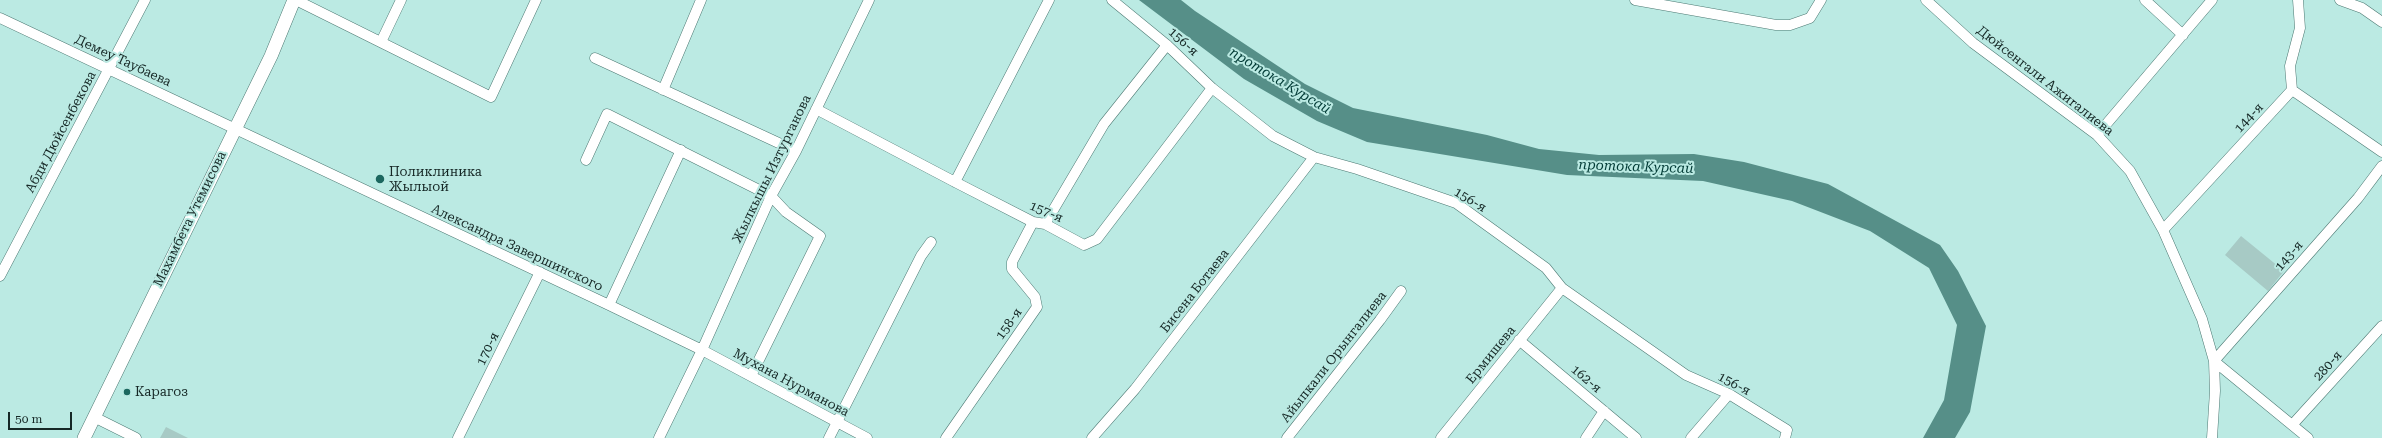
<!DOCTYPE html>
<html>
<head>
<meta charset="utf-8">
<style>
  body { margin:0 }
  #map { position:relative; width:2382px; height:438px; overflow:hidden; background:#bbeae3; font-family:"Roboto Serif",serif }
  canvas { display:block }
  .scale { position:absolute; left:8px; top:412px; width:64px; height:18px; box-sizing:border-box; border:2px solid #162826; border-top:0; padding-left:5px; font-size:12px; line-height:14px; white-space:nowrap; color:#162826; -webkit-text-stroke:3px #bbeae3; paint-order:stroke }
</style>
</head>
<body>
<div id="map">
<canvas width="2382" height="438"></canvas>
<div class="scale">50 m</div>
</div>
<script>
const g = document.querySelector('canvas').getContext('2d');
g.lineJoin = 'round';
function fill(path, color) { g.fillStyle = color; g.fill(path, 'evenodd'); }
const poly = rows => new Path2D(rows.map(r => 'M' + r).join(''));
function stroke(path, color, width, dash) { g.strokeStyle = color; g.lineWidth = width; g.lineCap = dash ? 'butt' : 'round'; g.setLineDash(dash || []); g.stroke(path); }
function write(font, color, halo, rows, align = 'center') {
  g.font = font + ' "Roboto Serif",serif'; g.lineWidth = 4; g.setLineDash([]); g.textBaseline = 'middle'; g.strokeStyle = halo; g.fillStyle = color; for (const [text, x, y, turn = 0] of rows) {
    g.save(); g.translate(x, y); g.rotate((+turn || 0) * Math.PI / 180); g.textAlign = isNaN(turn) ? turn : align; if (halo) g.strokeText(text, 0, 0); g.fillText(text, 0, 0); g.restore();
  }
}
const green = poly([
  [2241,236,2284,271,2268,291,2225,255],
  [166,427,188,438,160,438]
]);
const water = poly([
  [1139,0,1181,0,1195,11,1305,84,1353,108,1487,135,1539,149,1599,155,1694,154,1744,162,1828,184,1940,245,1958,271,1986,326,1970,412,1955,438,1923,438,1944,400,1957,325,1929,268,1870,231,1792,201,1703,181,1567,175,1367,142,1317,121,1244,79]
]);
const minor = poly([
  [296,0,491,97,536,0],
  [1112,0,1167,45,1212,88,1273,136,1314,157,1357,169,1456,203,1546,268,1562,288,1686,375,1729,394,1787,430,1785,438],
  [1635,0,1776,25,1790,25,1810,18,1821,0],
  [1926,0,1973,43,2097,135,2130,171,2163,230,2202,319,2214,361,2215,391,2212,438],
  [2145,0,2183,35],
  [2340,0,2362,8,2382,22],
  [0,18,609,305,702,350,867,438],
  [381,42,401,0],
  [595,58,796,151],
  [663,90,701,0],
  [2292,90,2382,152],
  [816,109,955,182,1033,222,1045,224,1084,245,1097,239,1212,88],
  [2097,135,2212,0],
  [586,160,607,114,771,196,786,212,820,236,751,376],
  [955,182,1049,0],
  [1045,224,1104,124,1167,45],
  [2163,230,2292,90,2290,66,2300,28,2298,0],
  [0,276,145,0],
  [609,305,681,150],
  [1519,340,1636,438],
  [94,417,136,438],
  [2293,424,2382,326],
  [458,438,540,272],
  [659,438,702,350,771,196,796,151,869,0],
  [829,438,921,256,931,242],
  [946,438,1037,307,1035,297,1012,269,1012,262,1033,222],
  [1092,438,1135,389,1314,157],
  [1287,438,1380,320,1401,291],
  [1441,438,1562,288],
  [1586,438,1604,411],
  [1691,438,1729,394],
  [2308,438,2214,361,2358,198,2382,166]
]);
const tertiary = poly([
  [84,438,271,56,294,0]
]);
const markers = [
  [380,179,5,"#1c675f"],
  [127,392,4,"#1c675f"]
];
const streetNames = [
  ["156-я",1183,42,42],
  ["Демеу Таубаева",123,61,25],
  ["Дюйсенгали Ажигалиева",2045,81,38],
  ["144-я",2249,118,-47],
  ["Абди Дюйсенбекова",61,132,-62],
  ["Жылкышы Изтурганова",772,169,-64],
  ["156-я",1470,200,31],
  ["157-я",1046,212,23],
  ["Махамбета Утемисова",190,219,-64],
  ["Александра Завершинского",517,248,25],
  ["143-я",2289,256,-49],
  ["Бисена Ботаева",1195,291,-52],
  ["158-я",1009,324,-55],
  ["170-я",488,349,-64],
  ["Ермишева",1491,355,-51],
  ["Айыпкали Орынгалиева",1334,357,-52],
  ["280-я",2328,366,-48],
  ["162-я",1586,379,40],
  ["Мухана Нурманова",791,383,28],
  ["156-я",1734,384,28]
];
const poiNames = [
  ["Поликлиника",389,172],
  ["Жылыой",389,187],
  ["Карагоз",135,392]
];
const waterNames = [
  ["протока Курсай",1280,81,31],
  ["протока Курсай",1636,167,2]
];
fill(green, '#a7cac5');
fill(water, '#568f88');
stroke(minor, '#4d7973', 11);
stroke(tertiary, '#4d7973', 14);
stroke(minor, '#fff', 10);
stroke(tertiary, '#fff', 13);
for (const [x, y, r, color] of markers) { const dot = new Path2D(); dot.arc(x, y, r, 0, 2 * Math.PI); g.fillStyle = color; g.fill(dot); stroke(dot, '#bbeae3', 1.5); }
write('13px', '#162826', '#bbeae3', streetNames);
write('13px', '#162826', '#bbeae3', poiNames, 'left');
write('italic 14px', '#023b36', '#bbeae3', waterNames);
</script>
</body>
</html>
